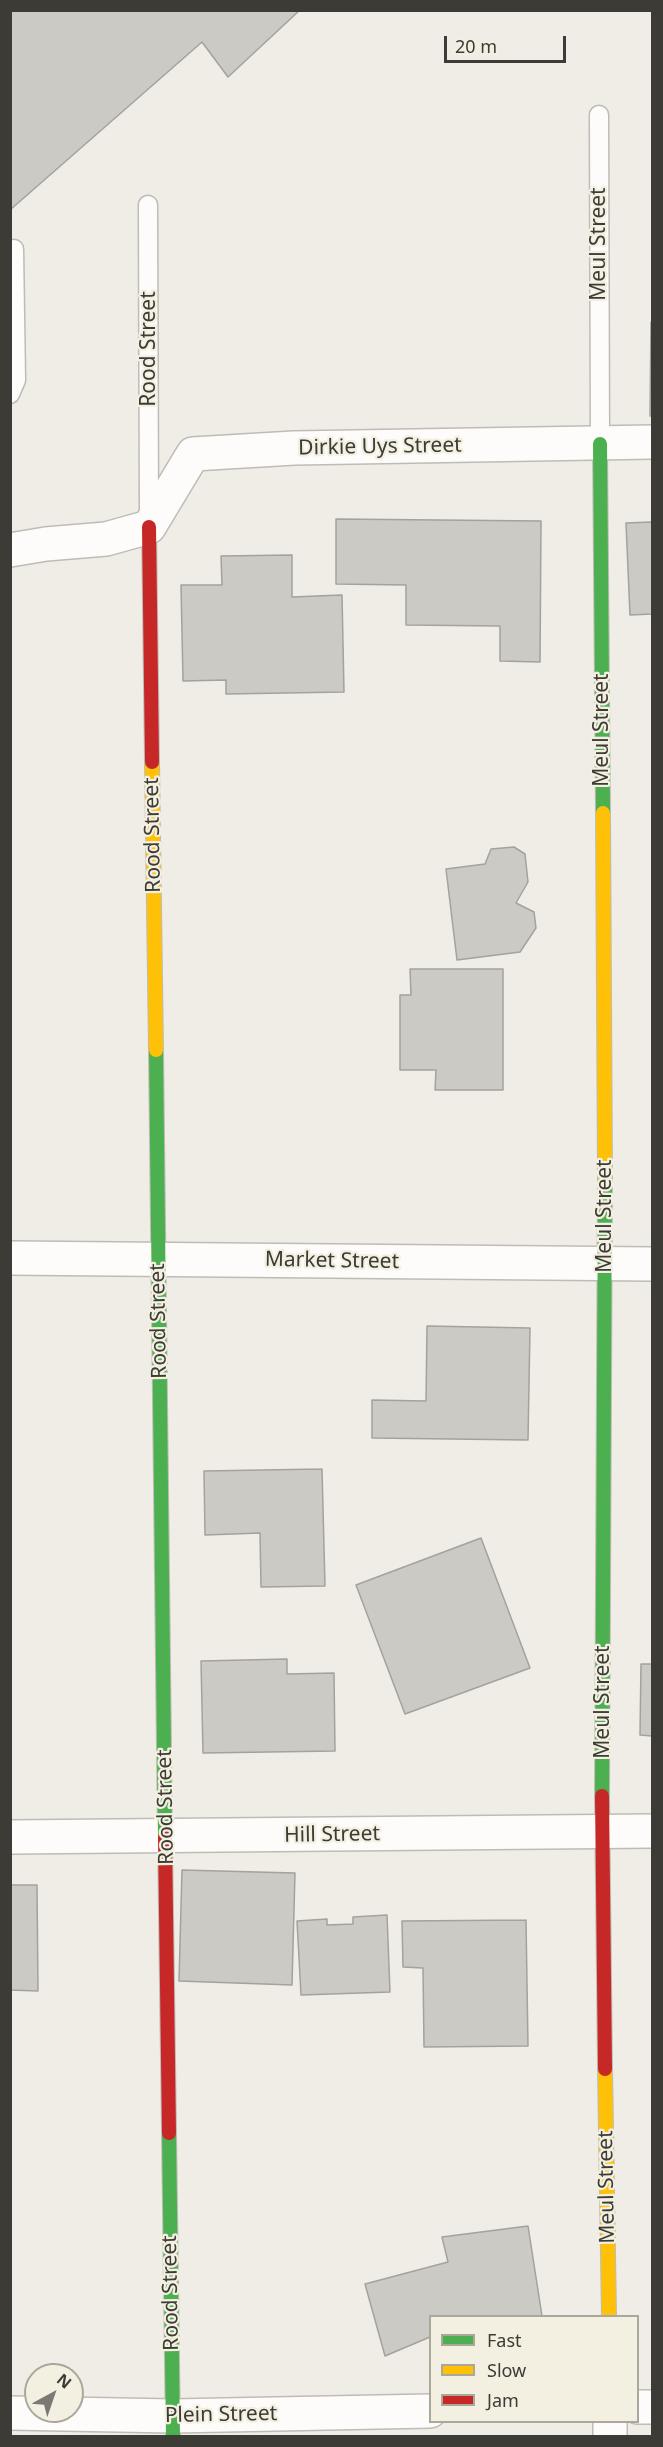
<!DOCTYPE html>
<html>
<head>
<meta charset="utf-8">
<style>
  body { margin:0 }
  #map { position:relative; width:663px; height:2447px; overflow:hidden; background:#efede5; font-family:"Noto Sans",sans-serif }
  canvas { display:block }
  .frame { position:absolute; inset:0; border:12px solid #3c3b36; pointer-events:none }
  .legend { position:absolute; left:429px; top:2315px; width:210px; height:108px; box-sizing:border-box; background:#f3efe1; border:2px solid #aaa79d; margin:0; padding:8px 10px; list-style:none; font-size:18px; color:#3c3b36 }
  .legend li { display:flex; align-items:center; gap:12px; height:30px }
  .legend b { width:30px; border:2px solid #aaa79d }
  .north { position:absolute; left:24px; top:2363px; width:60px; height:60px; box-sizing:border-box; background:#f3efe1; border:2px solid #aaa79d; border-radius:50%; rotate:40deg; font-size:16px; font-weight:700; line-height:24px; text-align:center; color:#3c3b36 }
  .north::after { content:''; display:block; margin:auto; width:21px; height:27px; background:#7b7973; clip-path:polygon(50% 0,100% 100%,50% 72%,0 100%) }
  .scale { position:absolute; left:444px; top:36px; width:122px; height:27px; box-sizing:border-box; border:3px solid #3c3b36; border-top:0; padding-left:8px; font-size:18px; line-height:21px; white-space:nowrap; color:#3c3b36; -webkit-text-stroke:4px #f3efe1; paint-order:stroke }
</style>
</head>
<body>
<div id="map">
<canvas width="663" height="2447"></canvas>
<div class="frame"></div>
<ul class="legend">
<li><b style="height:8px;background:#4caf50"></b>Fast</li>
<li><b style="height:8px;background:#ffc107"></b>Slow</li>
<li><b style="height:8px;background:#c62828"></b>Jam</li>
</ul>
<div class="north">N</div>
<div class="scale">20 m</div>
</div>
<script>
const g = document.querySelector('canvas').getContext('2d');
g.lineJoin = 'round';
function fill(path, color) { g.fillStyle = color; g.fill(path, 'evenodd'); }
const poly = rows => new Path2D(rows.map(r => 'M' + r).join(''));
function stroke(path, color, width, dash) { g.strokeStyle = color; g.lineWidth = width; g.lineCap = dash ? 'butt' : 'round'; g.setLineDash(dash || []); g.stroke(path); }
function write(font, color, halo, rows, align = 'center') {
  g.font = font + ' "Noto Sans",sans-serif'; g.lineWidth = 4.5; g.setLineDash([]); g.textBaseline = 'middle'; g.strokeStyle = halo; g.fillStyle = color; for (const [text, x, y, turn = 0] of rows) {
    g.save(); g.translate(x, y); g.rotate((+turn || 0) * Math.PI / 180); g.textAlign = isNaN(turn) ? turn : align; if (halo) g.strokeText(text, 0, 0); g.fillText(text, 0, 0); g.restore();
  }
}
const building = poly([
  [10,10,300,10,228,77,202,42,10,210,10,10],
  [651,322,652,322,652,416,650,416,651,322],
  [336,519,541,521,540,662,500,661,500,626,406,625,406,585,336,584,336,519],
  [652,522,652,614,630,615,626,523,652,522],
  [292,555,292,597,342,595,344,692,226,694,226,680,183,681,181,585,222,585,221,556,292,555],
  [514,847,525,854,528,882,516,903,534,912,536,928,520,952,457,960,446,869,485,864,491,849,514,847],
  [410,969,503,969,503,1090,435,1090,436,1070,400,1070,400,995,411,995,410,969],
  [427,1326,530,1328,528,1440,372,1438,372,1400,426,1401,427,1326],
  [322,1469,325,1586,261,1587,260,1533,205,1535,204,1471,322,1469],
  [481,1538,530,1668,405,1714,356,1585,481,1538],
  [287,1659,287,1674,334,1673,335,1751,203,1753,201,1661,287,1659],
  [641,1664,652,1664,652,1736,640,1735,641,1664],
  [182,1870,295,1873,292,1985,179,1981,182,1870],
  [10,1885,37,1885,38,1991,10,1990,10,1885],
  [387,1915,390,1992,301,1995,297,1921,327,1919,327,1925,353,1924,353,1917,387,1915],
  [526,1920,528,2046,424,2047,423,1968,403,1967,402,1921,526,1920],
  [528,2226,542,2316,430,2316,430,2337,385,2356,365,2284,448,2262,442,2237,528,2226]
]);
const lane = poly([
  [599,115,600,444],
  [148,205,149,518],
  [10,394,16,380,14,249]
]);
const street = poly([
  [10,550,46,544,106,539,149,527,193,454,294,448,652,442],
  [10,1258,652,1264],
  [10,1837,652,1831],
  [638,2407,652,2407],
  [10,2413,173,2416,430,2411],
  [610,2422,610,2436]
]);
const fast = poly([
  [600,444,603,813],
  [156,1050,165,1838],
  [602,1796,605,1178],
  [169,2133,173,2436]
]);
const slow = poly([
  [152,762,156,1050],
  [603,813,605,1178],
  [605,2069,609,2316]
]);
const jam = poly([
  [149,527,152,762],
  [602,1796,605,2069],
  [165,1838,169,2133]
]);
const streetNames = [
  ["Meul Street",599,244,-90],
  ["Rood Street",149,349,-90],
  ["Dirkie Uys Street",380,447,-1],
  ["Meul Street",602,730,-90],
  ["Rood Street",153,835,-91],
  ["Meul Street",605,1216,-90],
  ["Market Street",332,1261,1],
  ["Rood Street",159,1321,-91],
  ["Meul Street",603,1702,-90],
  ["Rood Street",166,1807,-91],
  ["Hill Street",332,1835,-1],
  ["Meul Street",607,2187,-91],
  ["Rood Street",171,2293,-91],
  ["Plein Street",221,2415,-1]
];
fill(building, '#cccac5');
stroke(building, '#a3a29c', 1.5);
stroke(lane, '#bebcb6', 21);
stroke(street, '#bebcb6', 36);
stroke(fast, '#bebcb6', 16);
stroke(slow, '#bebcb6', 16);
stroke(jam, '#bebcb6', 16);
stroke(lane, '#fdfcfb', 18);
stroke(street, '#fdfcfb', 33);
stroke(fast, '#4caf50', 14);
stroke(slow, '#ffc107', 14);
stroke(jam, '#c62828', 14);
write('21px', '#3c3b36', '#f3efe1', streetNames);
</script>
</body>
</html>
